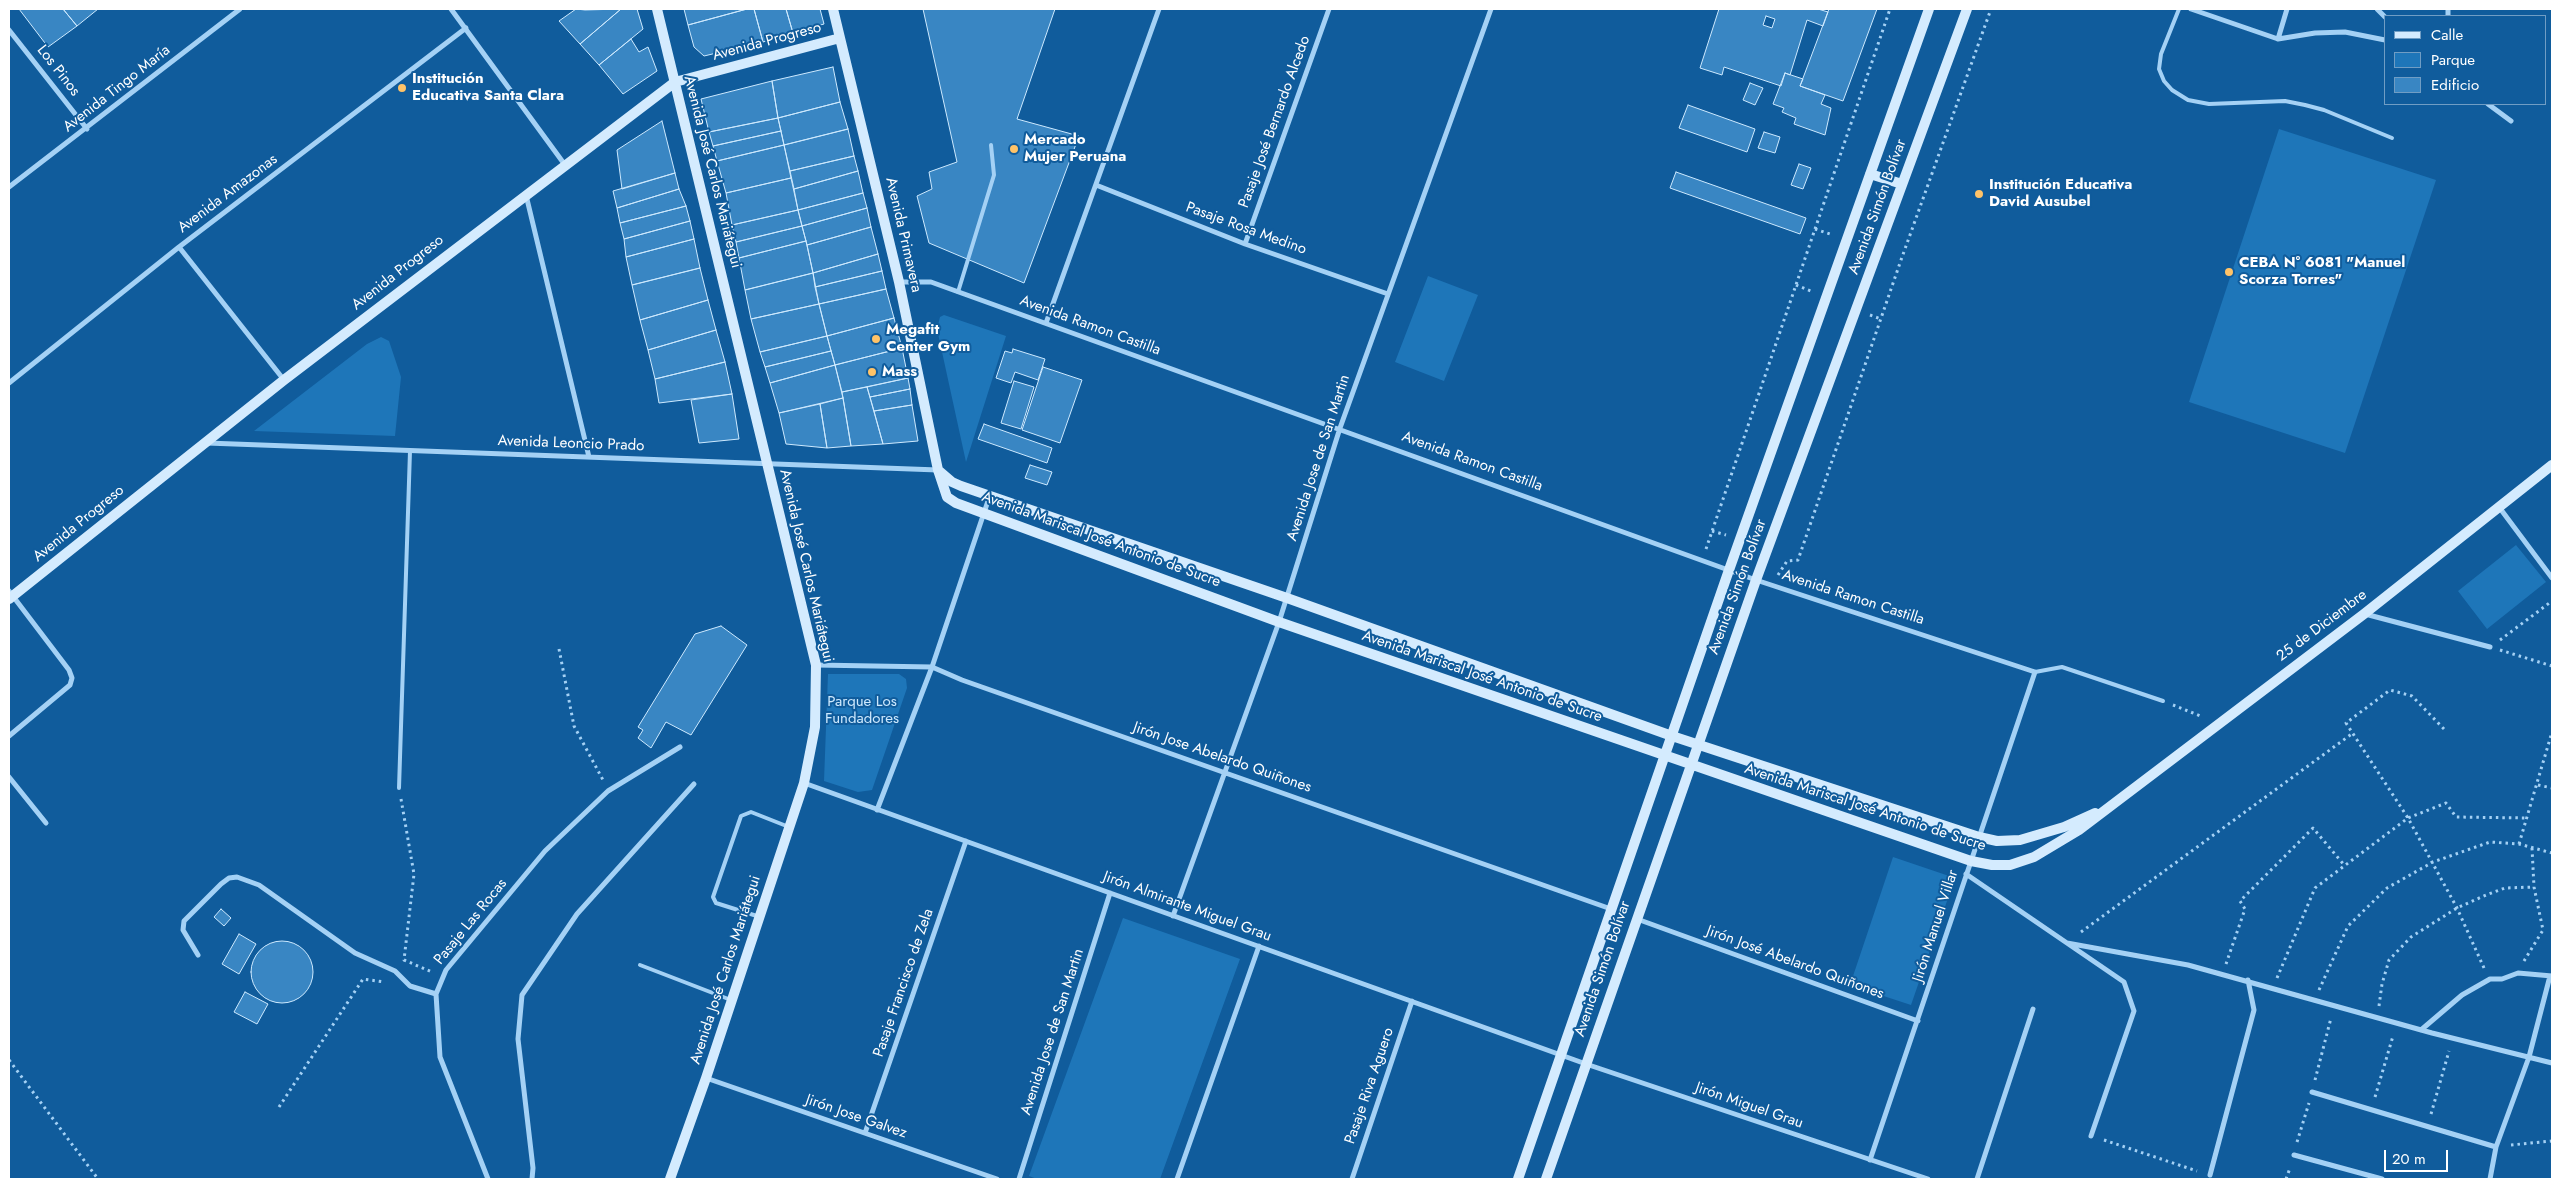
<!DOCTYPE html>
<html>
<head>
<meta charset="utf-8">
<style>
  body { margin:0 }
  #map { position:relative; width:2561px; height:1188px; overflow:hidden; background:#105c9c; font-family:Jost,sans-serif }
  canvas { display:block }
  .frame { position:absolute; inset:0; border:10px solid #fff; pointer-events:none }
  .legend { position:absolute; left:2384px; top:15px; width:162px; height:90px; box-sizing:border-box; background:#105c9c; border:1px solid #709dc4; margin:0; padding:6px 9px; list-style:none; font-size:15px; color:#fff }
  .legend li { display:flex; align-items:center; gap:10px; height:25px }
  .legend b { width:25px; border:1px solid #709dc4 }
  .scale { position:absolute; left:2384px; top:1150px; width:64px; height:22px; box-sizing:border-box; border:2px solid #fff; border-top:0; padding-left:6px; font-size:15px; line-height:18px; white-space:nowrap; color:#fff; -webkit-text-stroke:4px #105c9c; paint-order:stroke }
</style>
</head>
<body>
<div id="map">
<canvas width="2561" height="1188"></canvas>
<div class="frame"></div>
<ul class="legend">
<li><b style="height:6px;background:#d4ebfe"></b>Calle</li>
<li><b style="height:14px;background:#1e76b9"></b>Parque</li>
<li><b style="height:14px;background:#3986c3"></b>Edificio</li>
</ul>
<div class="scale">20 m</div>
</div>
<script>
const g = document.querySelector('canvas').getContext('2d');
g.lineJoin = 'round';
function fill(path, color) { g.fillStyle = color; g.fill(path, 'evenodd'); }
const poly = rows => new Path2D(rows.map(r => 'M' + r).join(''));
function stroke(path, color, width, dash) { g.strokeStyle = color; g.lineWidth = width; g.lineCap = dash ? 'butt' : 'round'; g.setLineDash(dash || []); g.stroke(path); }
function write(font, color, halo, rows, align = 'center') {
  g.font = font + ' Jost,sans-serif'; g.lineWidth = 4; g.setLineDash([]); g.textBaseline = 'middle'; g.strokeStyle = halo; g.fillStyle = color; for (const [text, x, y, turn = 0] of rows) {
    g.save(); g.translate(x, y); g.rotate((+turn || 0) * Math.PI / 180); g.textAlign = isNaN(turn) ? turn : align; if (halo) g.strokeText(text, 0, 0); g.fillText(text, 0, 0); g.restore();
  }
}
const green = poly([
  [2279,129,2436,180,2345,453,2189,402],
  [1428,276,1478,295,1444,381,1395,362],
  [944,315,1006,336,966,462,937,329,940,317],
  [381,337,389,341,401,377,395,436,254,431,367,344],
  [2516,545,2546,582,2487,629,2458,591],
  [828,674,899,674,906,679,907,688,872,790,858,792,824,781],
  [1893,857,1955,878,1911,1005,1850,985],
  [1123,918,1240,959,1160,1179,1037,1179,1029,1176]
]);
const building = poly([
  [19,9,63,9,77,26,48,47,19,9],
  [63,9,98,9,77,26,63,9],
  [576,9,585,10,621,9,580,44,559,21,576,9],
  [621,9,637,9,643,29,599,65,580,44,621,9],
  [684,9,747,9,688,25,684,9],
  [747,9,754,9,763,42,704,56,694,47,688,25,747,9],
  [754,9,786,9,793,33,763,42,754,9],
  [786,9,820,9,824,24,793,33,786,9],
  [923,9,1055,9,1017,119,1079,136,1024,283,929,243,917,196,932,189,929,172,957,162,923,9],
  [1719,9,1818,9,1828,12,1823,26,1807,20,1790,75,1785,73,1781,86,1724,67,1722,75,1700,68,1719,9],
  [1766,16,1775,19,1772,28,1763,25,1766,16],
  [1829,9,1877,9,1843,101,1800,86,1829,9],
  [631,39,639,52,648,47,657,71,623,94,599,65,631,39],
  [833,67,840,102,778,118,772,81,833,67],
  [1785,73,1803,79,1800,86,1825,95,1821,104,1831,108,1825,135,1794,124,1796,118,1782,112,1784,108,1773,104,1785,73],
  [772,81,778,118,709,132,701,99,772,81],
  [1750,83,1763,88,1755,105,1743,100,1750,83],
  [840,102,848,129,784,145,778,118,840,102],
  [1688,105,1755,129,1747,152,1679,128,1688,105],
  [778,118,781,131,713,146,709,132,778,118],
  [662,121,675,173,622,189,617,150,662,121],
  [848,129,854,156,790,171,784,145,848,129],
  [781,131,784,145,717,161,713,146,781,131],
  [1764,132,1780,137,1775,153,1758,148,1764,132],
  [784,145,791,178,726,193,717,161,784,145],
  [854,156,858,171,794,189,790,171,854,156],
  [1799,164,1811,168,1803,189,1791,185,1799,164],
  [858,171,863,193,798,210,794,189,858,171],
  [1676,172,1806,218,1800,234,1670,188,1676,172],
  [675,173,679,189,617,208,613,191,675,173],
  [791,178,798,210,732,225,726,193,791,178],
  [679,189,686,206,620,223,617,208,679,189],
  [863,193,867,208,802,226,798,210,863,193],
  [686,206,690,221,624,239,620,223,686,206],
  [867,208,871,227,807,245,802,226,867,208],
  [798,210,802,226,736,242,732,225,798,210],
  [690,221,694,239,626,257,624,239,690,221],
  [802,226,806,241,739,258,736,242,802,226],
  [871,227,878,254,813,273,807,245,871,227],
  [694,239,700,268,632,285,626,257,694,239],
  [806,241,813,273,745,290,739,258,806,241],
  [878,254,882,271,815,287,813,273,878,254],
  [700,268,708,300,640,320,632,285,700,268],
  [882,271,886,289,819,304,815,287,882,271],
  [813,273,819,304,751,319,745,290,813,273],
  [886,289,894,318,827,336,819,304,886,289],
  [708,300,716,330,648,350,640,320,708,300],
  [819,304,827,336,760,352,751,319,819,304],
  [894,318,902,348,835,365,827,336,894,318],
  [716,330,725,362,655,379,648,350,716,330],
  [827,336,831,351,765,367,760,352,827,336],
  [902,348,908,378,842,392,835,365,902,348],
  [1013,349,1045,359,1038,380,1015,372,1011,383,996,378,1005,351,1012,353,1013,349],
  [831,351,835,365,770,383,765,367,831,351],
  [725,362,732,394,659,403,655,379,725,362],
  [835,365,843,398,779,413,770,383,835,365],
  [1043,367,1082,380,1060,443,1022,430,1043,367],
  [908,378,910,389,870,397,867,387,908,378],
  [1014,381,1034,387,1021,429,1001,423,1014,381],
  [867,387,883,444,851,446,842,392,867,387],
  [910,389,912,405,874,411,870,397,910,389],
  [732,394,739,439,699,443,691,400,732,394],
  [843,398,851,446,827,448,820,404,843,398],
  [820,404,827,448,786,444,779,413,820,404],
  [912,405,918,441,883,444,874,411,912,405],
  [984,424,1052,448,1047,463,978,439,984,424],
  [1030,465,1052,472,1047,485,1025,478,1030,465],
  [721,626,747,645,691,735,666,722,651,748,638,738,643,730,638,727,695,634,721,626],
  [221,909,231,918,224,926,214,917,221,909],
  [239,934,256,944,239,974,222,964,239,934],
  '251 972a31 31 0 1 1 62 0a31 31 0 1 1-62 0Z',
  [245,992,268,1004,257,1024,234,1012,245,992]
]);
const path = poly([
  [1815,229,1833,235],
  [1796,285,1813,292],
  [1870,315,1881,319],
  [1712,531,1726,535],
  [1706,549,1890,9],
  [1778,575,1787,561,1798,560,1901,260,1991,9],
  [2500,640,2552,601],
  [559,649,574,726,603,780],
  [2500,650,2552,666],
  [2173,705,2203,717],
  [2444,729,2412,696,2390,690,2346,723,2408,818,2457,908,2484,968],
  [2538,785,2552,788],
  [401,799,414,874,404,960,432,972],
  [2519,844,2552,732],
  [2081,932,2353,733],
  [2524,961,2543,930,2534,887,2532,848],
  [2226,964,2245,909,2240,901,2313,828,2345,866],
  [2277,978,2315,888,2408,818,2446,803,2456,817,2527,818],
  [2319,990,2348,926,2387,888,2433,862,2490,842,2519,844,2552,853],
  [2379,1006,2382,984,2389,960,2411,937,2457,908,2486,895,2505,888,2534,887],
  [9,1060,98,1179],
  [2315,1080,2331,1018],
  [2375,1097,2393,1036],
  [279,1107,363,979,384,982],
  [2431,1114,2449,1051],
  [2104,1140,2197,1171],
  [2297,1142,2309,1103],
  [2511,1145,2552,1141],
  [2286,1179,2290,1168]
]);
const lane = poly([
  [2179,9,2161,54,2159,69,2164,81,2172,90,2188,100,2209,104,2285,101,2305,105,2324,110,2392,138],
  [958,292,994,175,991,145],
  [2035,672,2062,667,2163,701],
  [399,788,410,451],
  [760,917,716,903,713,897,741,816,751,812,789,827],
  [640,965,731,1000]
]);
const street = poly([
  [451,9,565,165],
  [2191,9,2278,39,2315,33,2345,32,2385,40],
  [2377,9,2385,17],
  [2448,9,2448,16],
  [9,30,87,129],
  [2278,39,2287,9],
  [2488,104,2511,121],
  [1096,185,1245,244,1388,294],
  [9,187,240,9],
  [526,195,589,457],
  [1245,244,1329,9],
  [179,247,284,380],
  [899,282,931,282,1756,580,2035,672,1870,1160],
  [1046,323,1159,9],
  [9,383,179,247,466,28],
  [207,443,938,470],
  [2499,507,2552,578],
  [9,591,69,670,72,678,70,685,9,736],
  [2365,614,2490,647],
  [816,665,932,667,962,680,1611,909],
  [9,777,46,823],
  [804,783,1586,1064,1928,1179],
  [877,810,932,667,990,495],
  [1966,874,2124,982,2134,1011,2091,1136],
  [1173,916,1279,622,1340,428,1491,9],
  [1637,919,1918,1021],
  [2067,943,2188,965,2432,1033,2552,1063],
  [198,955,183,930,184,921,221,884,229,878,237,877,259,885,355,953,395,971,410,986,436,994],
  [2421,1030,2462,995,2490,979,2502,979,2518,973,2552,976],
  [706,1078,997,1179],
  [2312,1092,2496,1147],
  [865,1133,966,841],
  [2294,1155,2382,1179],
  [2210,1175,2254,1010,2248,980],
  [488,1179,440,1057,436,994,446,970,545,851,608,791,680,747],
  [532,1179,533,1168,518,1039,522,995,577,914,694,784],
  [1019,1179,1110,893],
  [1177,1179,1259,946],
  [1352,1179,1412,1001],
  [1977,1179,2033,1009],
  [2490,1179,2496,1147,2529,1057,2550,976]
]);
const secondary = poly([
  [657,9,816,665,815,727,804,783,706,1078,670,1179],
  [833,9,899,282,938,470,947,497,956,503,1279,622,1971,861,1992,865,2010,865,2034,857,2079,830,2364,614,2552,465],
  [1870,174,1902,184],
  [938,470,952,482,961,486,1287,598,1672,736,1979,837,1997,841,2020,840,2064,827,2095,813],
  [9,599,284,380,675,82,840,38],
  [1518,1179,1729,570,1929,9],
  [1546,1179,1756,580,1967,9]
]);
const markers = [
  [402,88,5,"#ffc368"],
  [1014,149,5,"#ffc368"],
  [1979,194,5,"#ffc368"],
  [2229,272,5,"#ffc368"],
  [876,339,5,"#ffc368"],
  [872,372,5,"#ffc368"]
];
const streetNames = [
  ["Avenida Progreso",767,42,-15],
  ["Los Pinos",58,71,52],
  ["Avenida Tingo María",117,89,-38],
  ["Pasaje José Bernardo Alcedo",1275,122,-70],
  ["Avenida José Carlos Mariátegui",712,172,76],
  ["Avenida Amazonas",228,194,-37],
  ["Avenida Simón Bolívar",1878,207,-70],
  ["Pasaje Rosa Medino",1246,229,20],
  ["Avenida Primavera",903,235,77],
  ["Avenida Progreso",398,273,-38],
  ["Avenida Ramon Castilla",1090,326,20],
  ["Avenida Leoncio Prado",571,444,2],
  ["Avenida Jose de San Martin",1319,458,-72],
  ["Avenida Ramon Castilla",1472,462,20],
  ["Avenida Progreso",79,524,-39],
  ["Avenida Mariscal José Antonio de Sucre",1101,540,20],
  ["Avenida José Carlos Mariátegui",806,566,77],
  ["Avenida Simón Bolívar",1738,587,-70],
  ["Avenida Ramon Castilla",1853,598,18],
  ["25 de Diciembre",2322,626,-37],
  ["Avenida Mariscal José Antonio de Sucre",1482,677,19],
  ["Jirón Jose Abelardo Quiñones",1222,758,19],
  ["Avenida Mariscal José Antonio de Sucre",1865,808,18],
  ["Jirón Almirante Miguel Grau",1187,907,20],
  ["Pasaje Las Rocas",471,922,-51],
  ["Jirón Manuel Villar",1936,926,-72],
  ["Jirón José Abelardo Quiñones",1795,963,20],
  ["Avenida Simón Bolívar",1603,969,-71],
  ["Avenida José Carlos Mariátegui",726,970,-72],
  ["Pasaje Francisco de Zela",904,983,-71],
  ["Avenida Jose de San Martin",1053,1032,-72],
  ["Pasaje Riva Aguero",1370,1086,-71],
  ["Jirón Miguel Grau",1749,1106,19],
  ["Jirón Jose Galvez",856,1117,19]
];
const poiNames = [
  ["Institución",412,79],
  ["Educativa Santa Clara",412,96],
  ["Mercado",1024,140],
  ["Mujer Peruana",1024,157],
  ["Institución Educativa",1989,185],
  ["David Ausubel",1989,202],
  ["CEBA N° 6081 \"Manuel",2239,263],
  ["Scorza Torres\"",2239,280],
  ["Megafit",886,330],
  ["Center Gym",886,347],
  ["Mass",882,372]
];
const parkNames = [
  ["Parque Los",862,702],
  ["Fundadores",862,719]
];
fill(green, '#1e76b9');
fill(building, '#3986c3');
stroke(building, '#cde9fe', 1);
stroke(path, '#a4d1f5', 3, [2.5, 4]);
stroke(lane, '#a4d1f5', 4);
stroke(street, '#a4d1f5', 5);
stroke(secondary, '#d4ebfe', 10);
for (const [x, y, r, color] of markers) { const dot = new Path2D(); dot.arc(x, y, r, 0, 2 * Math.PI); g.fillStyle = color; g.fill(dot); stroke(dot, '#105c9c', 2); }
write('15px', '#fff', '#105c9c', streetNames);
write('bold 15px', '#fff', '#105c9c', poiNames, 'left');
write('15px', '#cde9fe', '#105c9c', parkNames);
</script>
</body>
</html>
